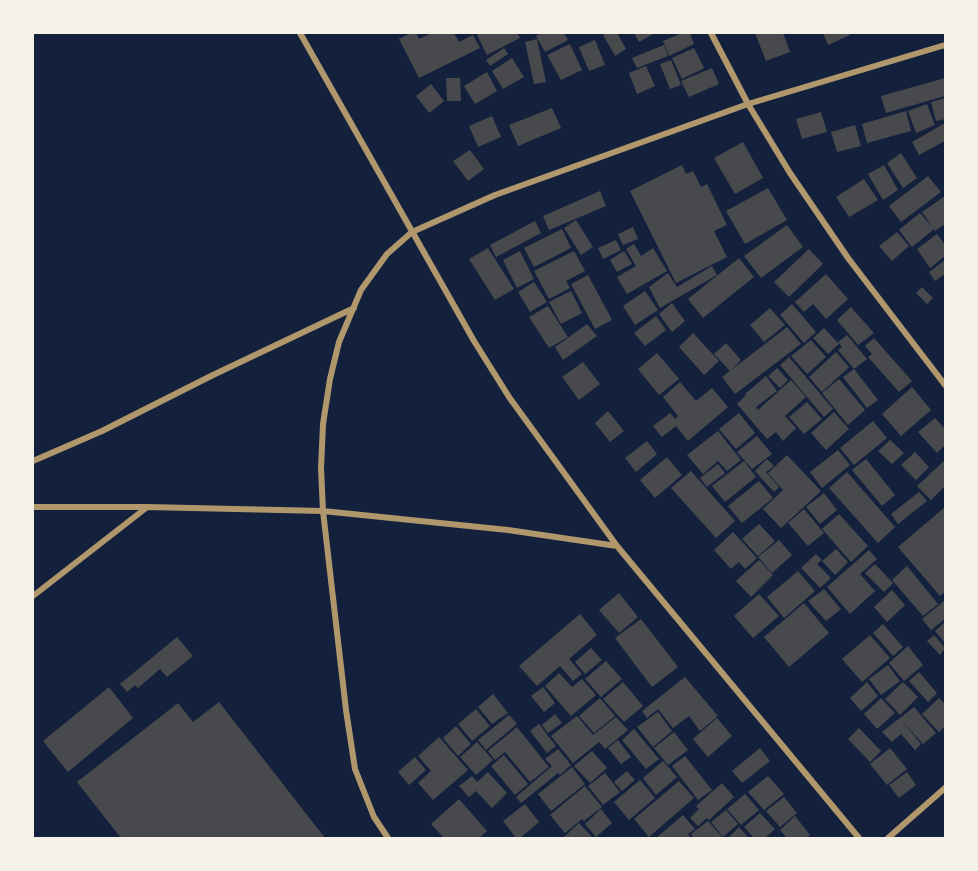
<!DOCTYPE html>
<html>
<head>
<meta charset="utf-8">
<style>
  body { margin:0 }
  #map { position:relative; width:978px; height:871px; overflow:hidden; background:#14213d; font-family:"Fira Sans",sans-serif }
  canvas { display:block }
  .frame { position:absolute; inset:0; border:34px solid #f6f1e7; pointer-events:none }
</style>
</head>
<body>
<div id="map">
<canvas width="978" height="871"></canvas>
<div class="frame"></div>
</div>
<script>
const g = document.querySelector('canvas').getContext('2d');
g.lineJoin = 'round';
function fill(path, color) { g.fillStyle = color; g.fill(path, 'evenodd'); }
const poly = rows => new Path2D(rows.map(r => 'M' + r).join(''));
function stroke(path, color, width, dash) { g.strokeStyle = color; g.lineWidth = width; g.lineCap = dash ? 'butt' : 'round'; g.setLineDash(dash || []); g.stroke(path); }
const building = poly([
  [411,33,416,33,419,39,432,33,454,33,459,42,473,35,480,48,419,78,399,39],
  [481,33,517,33,520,38,487,55,477,35],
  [541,33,564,33,568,40,545,52,536,36],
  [607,33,617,33,626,49,615,56,603,35],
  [634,33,655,33,639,42],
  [682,33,690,33,694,44,669,56,663,41],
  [755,33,783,33,790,52,766,61],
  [823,33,849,33,850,35,828,45],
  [537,39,546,82,534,84,525,42],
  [595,40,605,65,589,71,579,47],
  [570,44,582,70,561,80,547,55],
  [664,45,668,56,637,68,632,58],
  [504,48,508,54,490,66,486,60],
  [694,48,704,68,682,79,672,58],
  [512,58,524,77,503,89,492,71],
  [671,60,681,85,670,89,660,64],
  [646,66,655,86,637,94,629,73],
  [712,68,719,84,689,97,681,81],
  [487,72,497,91,475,104,464,86],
  [446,78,460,78,461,101,447,101],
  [945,78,945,96,886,113,881,96],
  [431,84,444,101,429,113,416,96],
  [945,98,945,119,936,121,931,102],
  [927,104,935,125,916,133,908,111],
  [552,108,561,128,518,146,509,125],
  [906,111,911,131,867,143,862,124],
  [821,112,827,132,802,139,796,119],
  [492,116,501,137,478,147,469,126],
  [945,123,945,141,919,155,912,142],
  [855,125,861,146,837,152,831,132],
  [743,142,763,178,735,194,714,158],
  [470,150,484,169,468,181,453,161],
  [901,153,917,178,903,188,887,163],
  [682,165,686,174,693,171,701,187,707,184,727,225,714,231,727,257,676,283,630,191],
  [884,165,898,190,883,200,868,174],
  [928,176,941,192,901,222,889,206],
  [864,179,878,200,849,217,836,197],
  [768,188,787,220,745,244,726,211],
  [600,191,606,206,549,230,543,216],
  [945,196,945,224,935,231,922,212],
  [920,213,934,229,912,247,899,230],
  [576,220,593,247,581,255,564,228],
  [535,221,541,233,496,257,490,245],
  [787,225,803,247,761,278,744,256],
  [633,227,638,239,623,245,618,234],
  [562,229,571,248,534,267,524,248],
  [897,232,909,246,892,261,879,246],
  [937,234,945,245,945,256,930,268,917,249],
  [616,240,621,250,603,259,598,248],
  [634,244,641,256,653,248,667,271,627,294,617,277,636,266,626,249],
  [488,248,514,289,495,300,469,259],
  [809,249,823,264,789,297,774,282],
  [520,251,534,279,517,288,503,260],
  [574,251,585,271,566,281,570,288,549,299,534,271],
  [624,251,632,264,617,272,610,260],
  [739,258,754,277,703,318,688,299],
  [945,260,945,274,935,281,929,272],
  [712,266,717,275,660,308,649,287,668,273,677,287],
  [826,274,848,299,826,319,813,304,804,312,795,302],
  [588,275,612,320,595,329,571,284],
  [534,282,547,302,530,312,518,292],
  [922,287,933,298,927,304,916,293],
  [571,291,582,313,561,324,549,302],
  [645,291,658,310,635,325,623,306],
  [672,303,685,321,672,332,659,314],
  [792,304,816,332,804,343,780,315],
  [548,306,568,337,549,348,529,317],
  [851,307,874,333,858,345,837,320],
  [770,308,785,325,764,342,750,325],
  [656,316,666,330,645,346,634,333],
  [587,324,597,336,563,360,555,347],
  [787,327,801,344,735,394,722,377],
  [824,328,839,344,828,354,813,338],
  [693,333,719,361,704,375,679,347],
  [847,335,867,359,854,369,838,350,842,347,838,342],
  [874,338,912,381,899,392,868,357,872,354,865,346],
  [811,340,826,357,807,374,791,356],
  [726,343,741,360,730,371,714,354],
  [836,352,849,367,822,392,809,377],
  [657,353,679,379,659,395,638,369],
  [789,357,833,409,824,417,780,365],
  [583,362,600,384,579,400,562,377],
  [777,368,788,380,780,388,768,376],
  [854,369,878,400,867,408,843,377],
  [766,376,777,391,756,407,758,410,791,380,806,397,785,416,796,428,783,441,776,432,767,439,737,404,746,395,745,394],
  [839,379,865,410,848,425,822,393],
  [680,382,696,401,712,388,728,407,688,441,676,426,662,437,653,426,670,413,675,419,678,416,663,397],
  [912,387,931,410,901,436,882,414],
  [807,402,822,419,804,434,789,417],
  [608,411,624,431,610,442,595,423],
  [834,412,849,429,826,450,811,433],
  [739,413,755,433,736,449,719,429],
  [935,418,945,429,945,445,937,453,918,432],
  [873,421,887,438,854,465,840,448],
  [718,431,741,460,727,471,718,461,703,474,687,455],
  [757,436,772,454,752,469,737,452],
  [890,440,904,453,892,464,878,451],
  [647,441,657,454,636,472,625,458],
  [838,450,850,465,822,488,810,472],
  [915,452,929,467,916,480,901,465],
  [787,455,821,491,781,528,763,509,783,490,768,473],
  [667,457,682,475,655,498,640,480],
  [767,459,774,466,766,472,779,487,774,492,755,471],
  [866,459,895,495,882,506,852,470],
  [945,460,945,486,931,500,917,486],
  [744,461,756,477,725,502,712,486],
  [718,464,725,473,707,487,700,478],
  [691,471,735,521,716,538,671,488],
  [847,472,895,527,878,543,829,488],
  [759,481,773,498,742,523,728,506],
  [919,492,927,501,898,524,891,514],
  [824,493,837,510,820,524,806,507],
  [945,507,945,592,940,596,898,547],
  [804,509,824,533,808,546,788,523],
  [839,514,868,546,851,562,822,529],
  [759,524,775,541,758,556,742,539],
  [733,532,757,558,745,569,739,562,731,569,714,550],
  [779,540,792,555,772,573,758,557],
  [836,549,848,562,835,575,822,561],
  [869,550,877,559,860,574,875,591,850,614,827,587],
  [816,554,822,560,817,564,831,578,820,588,801,568],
  [759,560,773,575,751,597,736,581],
  [875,564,893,583,884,592,865,573],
  [907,566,938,604,923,616,892,580],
  [798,571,815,591,784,618,767,597],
  [824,589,841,609,826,621,808,601],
  [892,590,905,605,887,622,874,607],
  [619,593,638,617,619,633,599,610],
  [759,594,779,616,753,638,734,616],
  [945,600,945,619,931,630,922,619],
  [804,603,829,633,789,667,764,637],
  [580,614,597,635,569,659,582,674,573,681,560,666,537,686,519,666],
  [641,619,678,667,652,687,615,638],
  [945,622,945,643,935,631],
  [883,624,903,647,893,656,873,633],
  [870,635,890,658,862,682,842,659],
  [934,635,945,648,940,655,927,641],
  [177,637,193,656,167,677,160,669,138,688,135,685,127,692,120,684],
  [908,646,923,665,904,681,889,663],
  [591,648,602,660,585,674,575,662],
  [606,661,622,679,601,697,585,679],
  [888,665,900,681,881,695,869,679],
  [919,672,937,693,928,702,909,681],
  [559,673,572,687,582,679,596,695,571,716,545,686],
  [685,677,718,716,700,731,689,716,673,728,658,709,647,718,642,711],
  [623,682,643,706,624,722,603,699],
  [867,682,878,696,861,711,850,698],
  [903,682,918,697,900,715,885,699],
  [109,687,133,718,68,772,43,741],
  [543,687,555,703,544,712,531,696],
  [493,694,508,713,492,724,478,707],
  [600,698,615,716,594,733,579,716],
  [881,698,895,713,877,729,864,714],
  [939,698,945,704,945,726,939,732,922,714],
  [219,702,325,838,121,838,77,782,178,703,193,722],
  [914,707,936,733,923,744,902,721,921,744,915,750,901,734,892,742,882,732],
  [476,709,490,726,472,741,458,724],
  [658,712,672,731,653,747,637,727],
  [555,714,562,723,548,733,542,725],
  [509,715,517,724,486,750,478,740],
  [577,716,593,735,616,717,628,730,605,749,599,742,573,763,551,736],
  [717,718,732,736,708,757,693,739],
  [539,724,556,746,547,753,530,731],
  [456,726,471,744,458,756,443,738],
  [517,727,549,767,530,782,505,752,495,760,488,751],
  [859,728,881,751,870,762,848,739],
  [634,729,659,759,646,769,622,740],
  [674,732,688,750,668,765,654,748],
  [439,737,468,770,433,800,418,783,431,771,418,756],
  [618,740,631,757,621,764,608,748],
  [477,742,493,760,476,775,460,757],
  [760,748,770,761,742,783,732,771],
  [890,748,907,769,887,785,870,764],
  [558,749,571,765,560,775,558,773,521,803,516,797,552,766,545,759],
  [592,751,607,768,590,783,574,766],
  [504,755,528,784,515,795,491,766],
  [685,756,712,790,698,800,672,766],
  [415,757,426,770,409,785,398,772],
  [663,761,677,777,656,795,643,778],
  [572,767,585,784,551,811,538,794],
  [627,771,635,780,622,791,614,782],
  [488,772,507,793,492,808,476,791,469,797,459,786,472,776,477,782],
  [907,772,916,785,899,798,889,785],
  [605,773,620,792,603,805,588,786],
  [768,776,784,794,764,810,748,792],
  [640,780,655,798,629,820,614,802],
  [679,781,694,798,649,837,634,819],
  [722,783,734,797,709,820,707,818,698,826,690,818,699,809,696,806],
  [585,786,602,807,584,821,582,819,565,833,550,815],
  [745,794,759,810,741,825,727,809],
  [784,797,797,813,780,827,766,811],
  [459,799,487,831,479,838,444,838,431,824],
  [525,804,539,822,520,838,516,838,503,821],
  [601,809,612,823,596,837,585,824],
  [726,810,738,824,723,837,711,822],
  [760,813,775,829,765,838,754,838,744,827],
  [683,815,695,829,688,834,691,838,656,838],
  [795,816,810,835,807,838,787,838,780,830],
  [708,821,723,838,694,838,691,834],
  [579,823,593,838,563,838],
  [739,827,749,838,728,838]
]);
const minor = poly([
  [300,33,474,341,509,397,617,546,859,838],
  [711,33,748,104,790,173,848,258,945,385],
  [33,461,102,431,213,375,354,308],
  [33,507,147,507,323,511,508,530,617,546],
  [33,596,146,508],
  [388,838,374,817,355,769,346,710,323,511,321,468,323,424,330,379,339,342,361,290,387,254,412,232,495,195,748,104,945,45],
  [888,838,945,788]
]);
fill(building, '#48494c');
stroke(minor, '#b1986c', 6);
</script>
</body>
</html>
